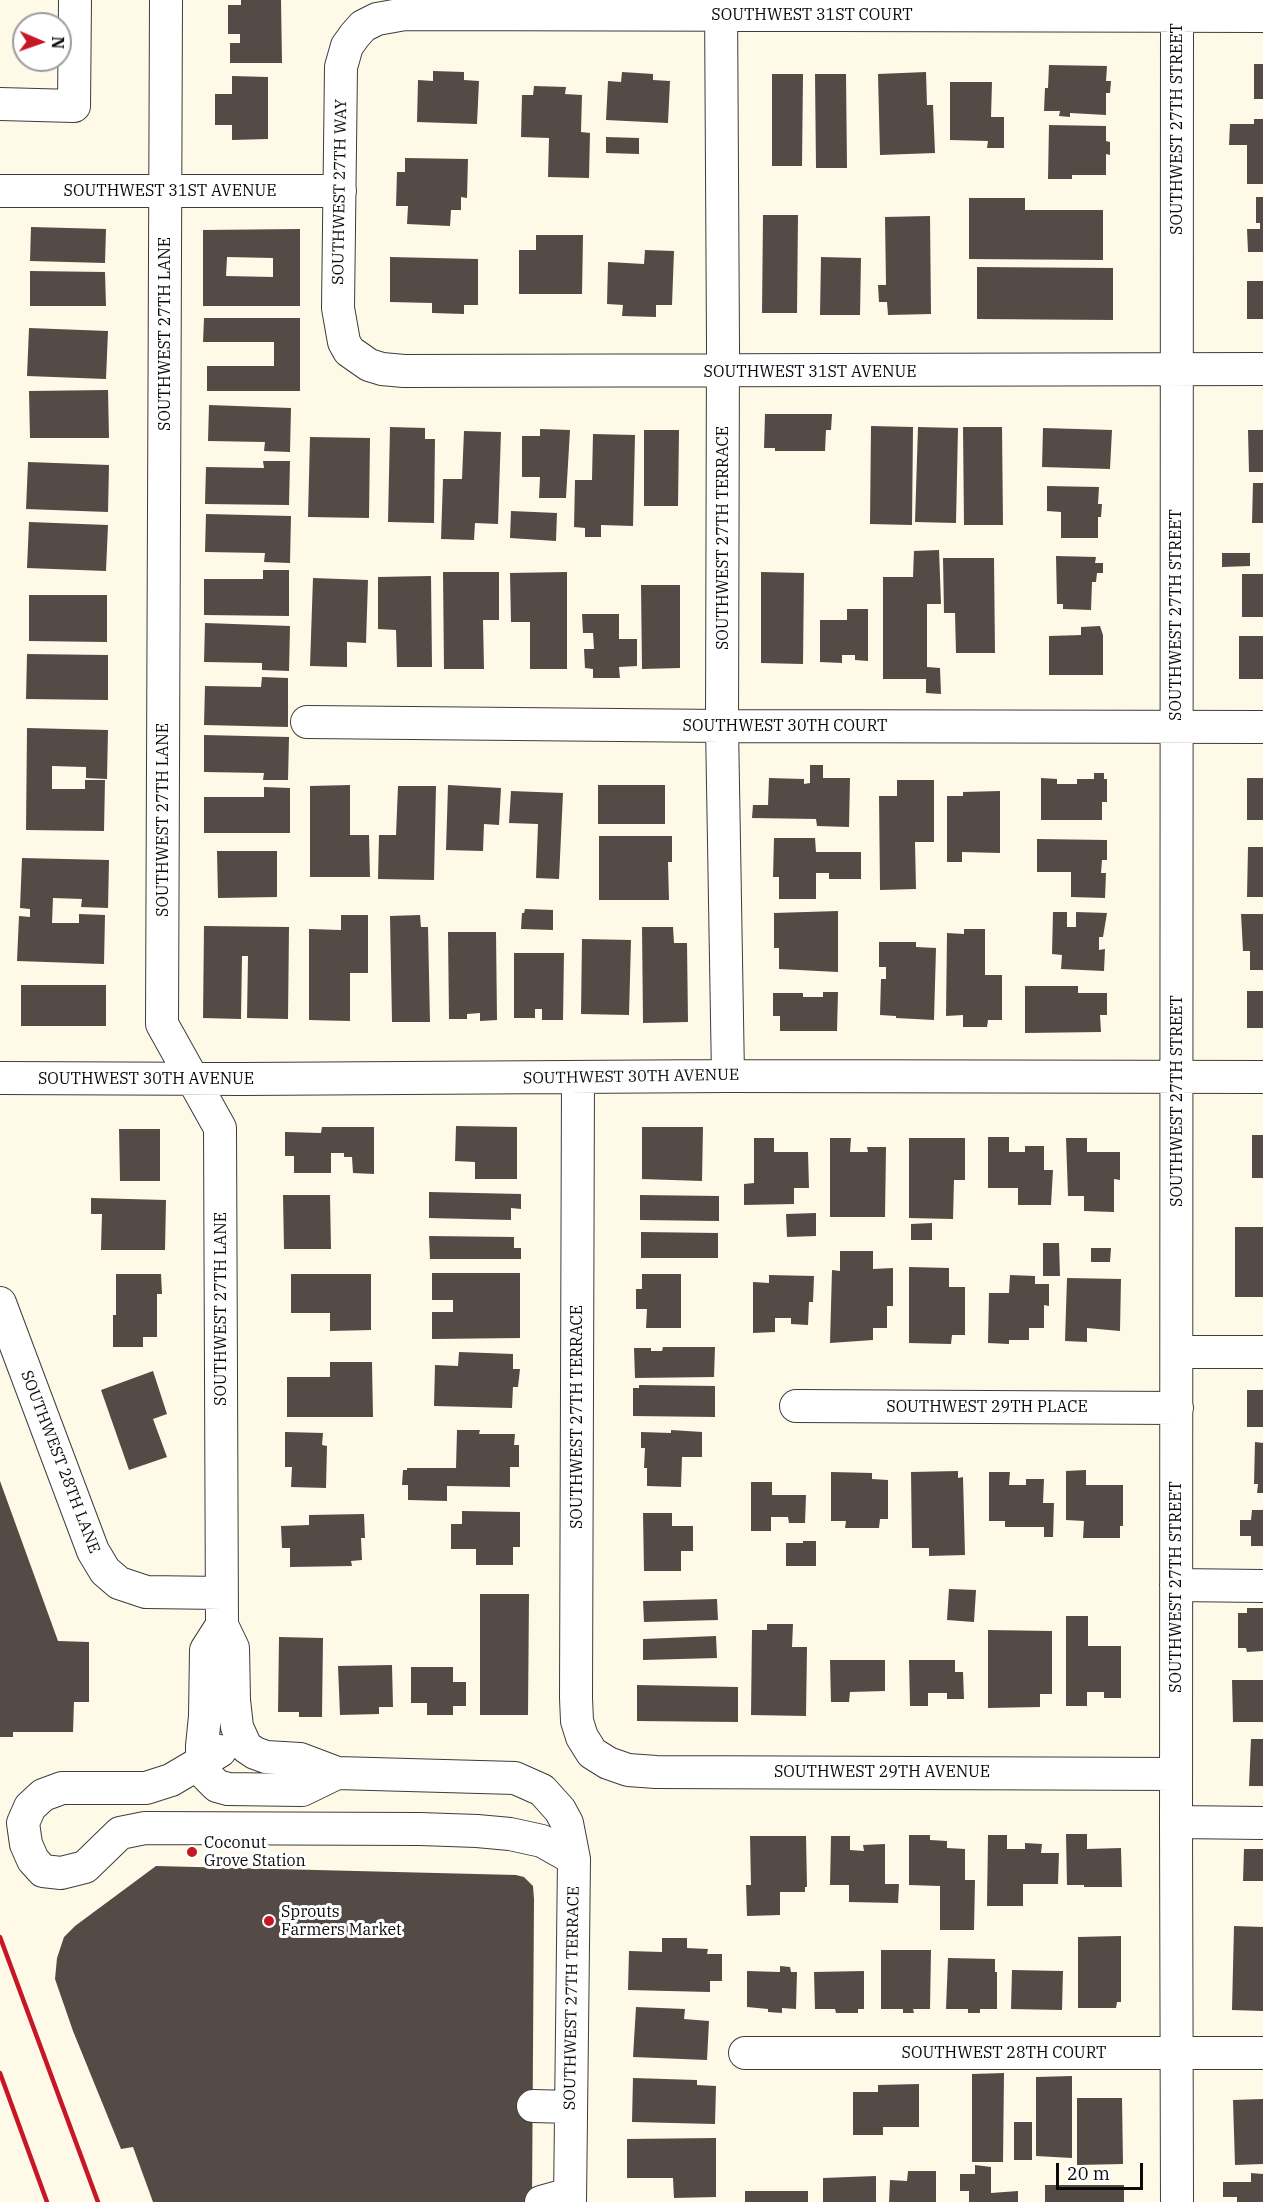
<!DOCTYPE html>
<html>
<head>
<meta charset="utf-8">
<style>
  body { margin:0 }
  #map { position:relative; width:1263px; height:2202px; overflow:hidden; background:#fff9e8; font-family:"IBM Plex Serif",serif }
  canvas { display:block }
  .north { position:absolute; left:12px; top:12px; width:60px; height:60px; box-sizing:border-box; background:#fff; border:2px solid #9d9d9d; border-radius:50%; rotate:92deg; font-size:16px; font-weight:700; line-height:24px; text-align:center; color:#0a0a0a }
  .north::after { content:''; display:block; margin:auto; width:21px; height:27px; background:#c61727; clip-path:polygon(50% 0,100% 100%,50% 72%,0 100%) }
  .scale { position:absolute; left:1056px; top:2163px; width:87px; height:27px; box-sizing:border-box; border:3px solid #0a0a0a; border-top:0; padding-left:8px; font-size:18px; line-height:21px; white-space:nowrap; color:#0a0a0a; -webkit-text-stroke:4px #fff; paint-order:stroke }
</style>
</head>
<body>
<div id="map">
<canvas width="1263" height="2202"></canvas>
<div class="north">N</div>
<div class="scale">20 m</div>
</div>
<script>
const g = document.querySelector('canvas').getContext('2d');
g.lineJoin = 'round';
function fill(path, color) { g.fillStyle = color; g.fill(path, 'evenodd'); }
const poly = rows => new Path2D(rows.map(r => 'M' + r).join(''));
function stroke(path, color, width, dash) { g.strokeStyle = color; g.lineWidth = width; g.lineCap = dash ? 'butt' : 'round'; g.setLineDash(dash || []); g.stroke(path); }
function write(font, color, halo, rows, align = 'center') {
  g.font = font + ' "IBM Plex Serif",serif'; g.lineWidth = 6; g.setLineDash([]); g.textBaseline = 'middle'; g.strokeStyle = halo; g.fillStyle = color; for (const [text, x, y, turn = 0] of rows) {
    g.save(); g.translate(x, y); g.rotate((+turn || 0) * Math.PI / 180); g.textAlign = isNaN(turn) ? turn : align; if (halo) g.strokeText(text, 0, 0); g.fillText(text, 0, 0); g.restore();
  }
}
const building = poly([
  [241,0,281,0,282,63,230,63,230,43,240,43,240,34,228,34,228,5,241,5],
  [1254,64,1263,64,1263,99,1254,99],
  [1049,65,1107,66,1106,81,1111,81,1110,93,1106,93,1106,115,1070,113,1070,117,1059,116,1060,111,1044,111,1045,88,1048,88],
  [433,71,464,72,464,80,479,81,477,124,417,122,418,80,433,81],
  [622,72,653,74,653,80,670,81,668,123,606,120,608,81,621,82],
  [926,72,927,105,933,105,935,153,880,155,878,74],
  [772,74,803,74,802,166,772,166],
  [815,74,846,74,847,168,816,168],
  [232,76,268,77,268,139,232,140,232,125,215,125,215,94,232,94],
  [950,82,992,82,991,117,1004,117,1004,148,987,148,988,141,950,140],
  [534,86,566,87,565,94,582,95,581,132,590,133,589,178,548,177,549,138,521,137,522,95,533,95],
  [1254,119,1263,119,1263,184,1247,184,1247,145,1229,145,1230,124,1254,124],
  [1049,125,1106,126,1106,141,1110,142,1110,155,1106,154,1106,175,1072,175,1072,179,1048,179],
  [606,137,639,138,639,154,606,153],
  [405,158,468,159,467,198,461,197,461,210,451,210,450,226,407,224,408,206,396,206,397,172,405,172],
  [1256,197,1263,197,1263,252,1248,252,1247,229,1260,229,1260,223,1256,223],
  [969,198,1025,198,1025,210,1103,210,1103,260,969,259],
  [763,215,798,215,797,313,762,313],
  [930,216,931,314,888,315,887,302,879,302,878,285,886,285,885,217],
  [31,227,106,229,105,263,30,261],
  [300,229,300,306,203,306,203,230],
  [227,257,273,258,273,277,226,276],
  [536,235,583,235,582,294,519,294,519,250,536,250],
  [645,250,674,251,672,305,656,305,656,317,622,316,623,305,607,304,608,262,644,264],
  [390,257,478,259,478,305,464,305,464,314,432,313,432,303,390,302],
  [821,257,861,258,860,315,820,315],
  [977,267,1113,268,1113,320,977,319],
  [30,271,105,272,106,306,30,306],
  [1247,281,1263,281,1263,319,1247,319],
  [204,318,300,318,300,391,207,391,207,366,274,366,274,342,203,342],
  [29,328,108,331,106,379,27,376],
  [108,390,109,438,30,438,29,391],
  [209,405,291,408,290,452,264,451,265,442,208,441],
  [765,414,832,414,831,430,826,430,825,451,775,451,775,448,764,448],
  [871,426,913,427,912,525,870,524],
  [390,427,425,428,425,439,435,439,434,523,388,522],
  [918,427,958,428,956,523,915,522],
  [963,427,1002,427,1003,525,964,525],
  [1043,428,1112,430,1110,469,1042,467],
  [540,429,570,430,566,498,539,498,540,477,522,477,522,436,540,436],
  [644,430,679,430,678,506,644,506],
  [1248,430,1263,430,1263,472,1249,472],
  [464,431,501,432,498,524,475,523,474,540,441,539,443,479,462,479],
  [593,434,635,435,633,526,601,525,601,537,585,537,585,528,574,527,575,480,592,480],
  [310,437,370,438,369,518,308,517],
  [263,461,290,461,289,505,205,504,206,467,264,468],
  [28,462,109,465,108,512,26,509],
  [1253,483,1263,483,1263,523,1252,523],
  [1047,486,1099,487,1098,504,1102,504,1101,517,1098,517,1098,538,1061,538,1061,512,1047,511],
  [511,511,557,513,556,541,510,538],
  [206,514,291,516,290,563,264,562,265,553,205,552],
  [29,522,108,525,106,571,27,568],
  [939,550,941,604,927,604,927,667,940,668,941,694,926,693,926,679,883,679,883,577,913,577,914,551],
  [1222,553,1250,553,1250,566,1222,567],
  [1056,556,1096,557,1095,563,1103,563,1103,573,1097,573,1096,582,1092,582,1091,610,1063,609,1063,604,1057,604],
  [943,558,994,558,995,653,956,653,955,613,944,613],
  [263,570,289,570,289,616,204,615,204,579,263,579],
  [443,572,499,572,499,620,483,620,484,669,444,669],
  [567,572,567,669,530,669,530,622,511,622,510,573],
  [761,572,804,573,803,664,761,663],
  [1242,574,1263,574,1263,617,1242,617],
  [431,576,432,667,397,667,396,630,378,629,378,577],
  [313,578,368,580,366,643,347,642,347,667,310,666],
  [641,585,680,585,680,668,642,669],
  [29,595,107,595,107,642,29,641],
  [847,609,868,609,868,661,855,660,855,655,842,655,842,663,820,662,820,620,847,620],
  [582,614,619,614,619,639,637,639,637,666,619,667,620,678,593,678,593,669,585,668,584,649,594,649,593,633,583,633],
  [205,623,290,626,289,671,262,670,262,663,204,662],
  [1100,626,1103,635,1103,675,1049,675,1049,636,1081,635,1081,627],
  [1239,636,1263,636,1263,679,1239,679],
  [27,654,108,655,108,700,26,699],
  [262,677,288,678,288,727,204,725,205,686,261,687],
  [27,728,108,730,107,779,86,778,86,767,52,766,52,789,85,789,85,780,105,780,104,831,26,830],
  [204,735,289,737,288,780,263,780,264,773,204,772],
  [810,765,823,765,823,778,850,778,849,827,817,826,816,819,752,818,753,805,768,805,769,778,804,779,804,784,810,783],
  [1094,773,1104,773,1104,779,1107,779,1107,802,1102,802,1102,820,1041,820,1041,778,1057,779,1057,784,1077,784,1077,779,1094,779],
  [1247,778,1263,778,1263,820,1247,820],
  [897,780,934,780,934,842,915,842,916,889,880,890,879,796,897,796],
  [350,785,350,835,369,835,370,877,310,877,310,786],
  [448,785,501,788,499,825,484,824,483,851,446,850],
  [598,785,665,785,665,824,598,824],
  [398,786,436,786,434,880,378,879,379,835,396,835],
  [264,787,290,788,290,833,204,833,204,797,264,797],
  [511,791,563,793,559,879,536,878,538,824,509,823],
  [1000,791,1000,853,962,852,962,862,947,862,947,796,963,796,963,792],
  [599,836,672,836,672,862,668,862,669,900,599,900],
  [774,838,815,838,816,852,861,852,861,879,829,879,829,873,816,873,816,899,779,899,779,877,773,877],
  [1037,839,1107,840,1107,860,1102,860,1101,873,1106,873,1105,898,1071,897,1071,872,1037,872],
  [1248,847,1263,847,1263,897,1247,897],
  [217,851,277,851,277,897,218,898],
  [22,858,109,860,108,908,81,907,82,899,53,898,52,923,79,923,79,914,105,915,104,964,17,961,19,916,30,917,30,909,20,908],
  [525,909,553,910,553,930,521,929,522,913,524,913],
  [838,911,838,972,779,969,779,948,774,948,774,913],
  [1053,912,1067,912,1067,927,1076,927,1076,912,1107,913,1103,937,1099,937,1099,950,1105,949,1104,971,1061,969,1062,955,1052,954],
  [1241,914,1263,914,1263,970,1250,970,1250,951,1243,951],
  [341,915,368,915,368,973,350,973,350,1021,309,1020,309,929,341,930],
  [420,915,421,927,428,927,430,1022,392,1022,390,916],
  [204,926,289,927,288,1019,247,1018,248,956,242,956,241,1019,203,1018],
  [642,927,673,927,674,943,687,943,688,1022,643,1023],
  [964,929,985,929,985,975,1002,975,1002,1020,988,1020,987,1027,963,1027,963,1015,946,1016,947,933,964,934],
  [448,932,496,932,497,1020,480,1021,480,1013,467,1014,467,1019,449,1019],
  [582,939,631,940,629,1015,581,1014],
  [879,942,916,942,916,947,936,948,934,1020,896,1018,896,1016,880,1015,881,979,886,979,886,967,879,967],
  [514,953,564,953,563,1020,542,1020,542,1009,535,1009,535,1018,514,1018],
  [21,985,106,985,106,1026,21,1026],
  [1025,986,1078,986,1078,993,1107,993,1107,1015,1100,1015,1101,1032,1025,1033],
  [1247,991,1263,991,1263,1028,1247,1028],
  [823,992,838,992,837,1031,780,1031,780,1016,773,1016,773,993,803,993,803,997,823,997],
  [456,1126,517,1127,517,1179,475,1179,475,1162,455,1161],
  [322,1127,374,1127,374,1174,353,1173,352,1157,344,1157,344,1153,331,1153,331,1173,294,1173,294,1156,285,1156,285,1132,321,1133],
  [642,1127,703,1127,702,1181,642,1179],
  [119,1129,160,1129,160,1181,120,1181],
  [1252,1135,1263,1135,1263,1178,1252,1178],
  [988,1137,1009,1137,1009,1152,1025,1152,1025,1146,1044,1146,1044,1170,1053,1170,1051,1205,1018,1205,1018,1188,988,1188],
  [754,1138,774,1138,774,1152,808,1152,809,1188,794,1188,794,1204,744,1205,744,1184,754,1183],
  [830,1138,851,1138,850,1152,868,1152,867,1147,886,1147,885,1217,830,1217],
  [909,1138,965,1138,965,1180,954,1180,953,1219,909,1218],
  [1066,1138,1087,1138,1087,1152,1120,1152,1120,1180,1114,1179,1114,1212,1084,1211,1084,1196,1068,1196],
  [429,1192,521,1194,521,1209,511,1208,511,1220,429,1218],
  [283,1195,330,1195,331,1249,284,1249],
  [640,1195,719,1196,719,1221,640,1220],
  [91,1198,166,1200,165,1250,101,1250,102,1214,91,1214],
  [816,1213,816,1236,787,1237,786,1214],
  [932,1223,932,1240,911,1240,911,1224],
  [1235,1227,1263,1227,1263,1297,1235,1297],
  [641,1232,718,1233,718,1258,641,1258],
  [429,1236,514,1237,514,1248,521,1248,521,1259,430,1259],
  [1043,1243,1059,1243,1060,1276,1043,1276],
  [1091,1248,1111,1248,1110,1262,1091,1262],
  [840,1251,873,1251,873,1269,893,1268,893,1306,887,1306,887,1328,873,1328,873,1340,830,1343,832,1270,840,1271],
  [909,1267,949,1268,949,1287,965,1287,965,1335,952,1335,951,1344,909,1343],
  [432,1273,520,1273,520,1338,432,1339,432,1312,453,1312,453,1300,432,1300],
  [116,1274,161,1274,162,1294,157,1294,157,1337,143,1337,143,1347,113,1347,113,1315,116,1315],
  [291,1274,371,1274,371,1330,330,1331,330,1313,291,1313],
  [642,1274,681,1274,681,1328,646,1328,647,1309,636,1309,636,1289,642,1289],
  [769,1275,814,1276,813,1302,809,1302,808,1325,791,1324,791,1318,775,1318,775,1332,753,1333,753,1282,769,1283],
  [1010,1275,1035,1276,1035,1284,1049,1284,1049,1306,1044,1305,1044,1328,1029,1328,1029,1340,1009,1340,1009,1344,988,1343,989,1293,1009,1293],
  [1067,1278,1121,1279,1120,1331,1087,1328,1087,1342,1065,1341],
  [663,1347,715,1347,714,1377,635,1378,634,1348,651,1348,651,1351,662,1351],
  [459,1352,513,1354,513,1369,520,1369,518,1387,513,1387,512,1408,434,1406,435,1365,458,1366],
  [330,1362,372,1362,373,1417,287,1417,287,1377,330,1377],
  [153,1371,167,1414,153,1419,167,1457,129,1470,101,1390],
  [639,1385,715,1386,715,1417,633,1416,633,1388,639,1388],
  [1247,1390,1263,1390,1263,1427,1247,1427],
  [457,1430,480,1430,479,1434,515,1434,514,1445,519,1445,519,1467,510,1467,510,1487,447,1486,447,1501,408,1500,408,1485,402,1485,403,1470,407,1470,407,1468,456,1468],
  [671,1430,702,1432,702,1457,682,1457,681,1487,647,1486,647,1468,644,1468,645,1448,641,1448,641,1432,671,1433],
  [285,1432,323,1433,322,1445,327,1446,326,1488,291,1487,292,1467,285,1467],
  [1255,1442,1263,1443,1263,1493,1257,1493,1258,1484,1254,1484],
  [1086,1470,1086,1485,1123,1485,1123,1526,1120,1526,1120,1538,1083,1538,1084,1521,1066,1520,1066,1471],
  [958,1471,958,1478,963,1477,965,1555,929,1556,929,1548,912,1548,911,1472],
  [831,1472,872,1473,872,1479,888,1480,888,1519,880,1519,879,1528,845,1528,846,1521,831,1521],
  [989,1472,1010,1472,1009,1485,1026,1485,1026,1479,1044,1479,1043,1503,1054,1503,1053,1537,1044,1537,1044,1527,1005,1527,1005,1521,989,1521],
  [0,1481,58,1641,89,1642,89,1702,74,1702,73,1732,13,1732,13,1737,0,1737],
  [751,1482,772,1482,772,1495,806,1495,805,1523,789,1523,788,1517,771,1517,771,1531,751,1531],
  [1252,1510,1263,1510,1263,1546,1251,1546,1251,1536,1240,1536,1240,1520,1251,1520],
  [462,1511,520,1512,520,1547,513,1547,513,1565,476,1565,476,1549,451,1549,451,1524,462,1524],
  [643,1513,672,1513,672,1526,693,1526,693,1551,681,1551,681,1571,644,1571],
  [364,1514,365,1538,361,1538,362,1560,351,1561,352,1566,290,1567,290,1548,282,1548,281,1526,309,1525,309,1515],
  [803,1541,816,1541,816,1566,786,1566,786,1543,803,1543],
  [949,1589,976,1590,974,1622,947,1620],
  [480,1594,529,1594,528,1715,480,1715],
  [717,1599,718,1620,644,1622,643,1601],
  [1247,1608,1263,1608,1263,1651,1247,1652,1246,1648,1238,1648,1238,1613,1247,1613],
  [1066,1616,1088,1616,1088,1646,1121,1646,1121,1698,1104,1698,1104,1692,1087,1692,1087,1706,1066,1706],
  [767,1624,793,1624,792,1647,807,1647,806,1716,751,1715,752,1630,767,1630],
  [988,1630,1052,1631,1052,1694,1040,1694,1040,1707,988,1708],
  [716,1636,717,1658,643,1660,643,1639],
  [279,1637,323,1638,322,1717,299,1717,299,1712,278,1712],
  [830,1660,885,1660,885,1691,850,1692,849,1702,831,1702],
  [909,1660,955,1660,955,1672,963,1672,964,1699,947,1699,947,1693,928,1693,928,1706,910,1706],
  [392,1665,393,1707,379,1707,379,1714,340,1715,338,1666],
  [411,1667,453,1667,453,1682,466,1682,466,1706,453,1706,453,1715,427,1715,427,1703,411,1703],
  [1232,1680,1263,1680,1263,1722,1233,1722],
  [637,1685,738,1687,738,1722,637,1721],
  [1251,1739,1263,1739,1263,1786,1249,1786],
  [1066,1834,1087,1834,1087,1849,1121,1848,1122,1887,1084,1887,1084,1885,1067,1885],
  [909,1835,930,1835,930,1840,947,1841,947,1848,965,1849,965,1880,975,1880,974,1930,940,1930,940,1886,909,1885],
  [988,1835,1007,1835,1007,1849,1025,1849,1025,1843,1042,1844,1041,1853,1059,1853,1058,1884,1023,1884,1023,1906,987,1906],
  [750,1836,806,1836,807,1887,805,1887,805,1892,780,1892,780,1915,747,1916,746,1885,751,1885],
  [831,1836,850,1836,850,1850,864,1851,863,1845,885,1844,885,1884,899,1884,898,1903,849,1902,849,1885,830,1885],
  [1244,1849,1263,1849,1263,1881,1243,1881],
  [156,1866,516,1875,524,1877,533,1886,534,1899,532,2202,153,2202,133,2147,121,2149,73,2031,55,1979,57,1958,64,1937,75,1926],
  [1234,1926,1263,1927,1263,2011,1232,2010],
  [1121,1936,1121,2002,1117,2002,1116,2008,1078,2008,1078,1937],
  [662,1938,687,1938,687,1948,708,1949,707,1954,722,1954,722,1981,710,1981,710,1992,628,1990,629,1951,662,1952],
  [881,1950,931,1950,930,2009,913,2009,914,2013,903,2013,903,2009,881,2009],
  [948,1958,995,1959,995,1972,997,1972,997,2009,980,2009,980,2013,968,2013,968,2009,946,2009],
  [780,1966,790,1967,791,1972,797,1972,796,2009,782,2008,782,2013,768,2012,768,2009,747,2007,747,1971,780,1972],
  [1012,1970,1063,1971,1062,2010,1011,2009],
  [864,1971,864,2009,858,2009,858,2013,836,2013,835,2009,815,2009,814,1972],
  [636,2007,685,2009,684,2019,709,2021,707,2060,633,2057],
  [1004,2073,1003,2162,972,2162,972,2074],
  [1072,2076,1072,2158,1036,2156,1036,2077],
  [633,2078,697,2080,697,2085,716,2086,715,2124,632,2122],
  [919,2084,919,2127,883,2127,883,2135,853,2135,853,2092,878,2092,878,2085],
  [1077,2098,1122,2098,1123,2164,1077,2165],
  [1263,2099,1263,2164,1235,2165,1233,2100],
  [1014,2122,1032,2122,1032,2160,1014,2160],
  [716,2138,716,2197,674,2198,673,2178,627,2178,627,2139],
  [975,2165,991,2167,991,2193,1018,2191,1018,2202,969,2202,969,2191,960,2191,960,2174,975,2174],
  [908,2171,936,2171,936,2202,889,2202,890,2180,907,2181],
  [1251,2173,1263,2174,1263,2202,1237,2202,1237,2197,1223,2197,1223,2182,1251,2182],
  [876,2176,876,2202,823,2202,823,2178],
  [1045,2185,1124,2185,1124,2202,1045,2202],
  [745,2191,808,2191,808,2202,745,2202]
]);
const minor = poly([
  [166,0,162,1024,220,1128,222,1625],
  [721,0,723,344,722,726,728,1076],
  [1177,0,1176,1822,1177,2202],
  [1263,16,405,14,377,19,363,26,355,35,347,46,341,67,338,308,344,342,349,351,369,365,382,369,404,371,1263,369],
  [0,104,74,106,75,0],
  [0,191,340,191],
  [307,722,722,726,1263,727],
  [0,1078,243,1079,728,1076,1263,1077],
  [578,1078,576,1698,577,1721,582,1737,592,1753,608,1763,628,1770,656,1772,1176,1774],
  [0,1303,93,1551,105,1571,119,1583,146,1592,222,1593],
  [1177,1352,1263,1352],
  [796,1406,1177,1408],
  [1176,1585,1263,1586],
  [220,1751,171,1780,146,1788,62,1788,43,1795,30,1807,23,1823,26,1844,33,1860,43,1871,61,1873,85,1867,120,1833,145,1828,420,1829,477,1831,510,1834,542,1841,574,1859],
  [337,1773,302,1790,228,1789,217,1786,207,1776,202,1762,202,1746,205,1716,206,1650,222,1625,233,1648,234,1700,237,1727,246,1747,255,1753,266,1757,300,1759,337,1773,515,1778,542,1790,560,1810,567,1823,574,1859,570,2202],
  [1176,1822,1263,1823],
  [745,2053,1263,2053],
  [533,2106,571,2107],
  [541,2202,570,2194]
]);
const rail = poly([
  [0,1937,98,2202],
  [0,2073,47,2202]
]);
const markers = [
  [192,1852,6,"#c61727"],
  [269,1921,6,"#c61727"]
];
const streetNames = [
  ["SOUTHWEST 31ST COURT",812,15],
  ["SOUTHWEST 27TH STREET",1177,129,-90],
  ["SOUTHWEST 31ST AVENUE",170,191],
  ["SOUTHWEST 27TH WAY",340,192,-89],
  ["SOUTHWEST 27TH LANE",165,334,-90],
  ["SOUTHWEST 31ST AVENUE",810,372],
  ["SOUTHWEST 27TH TERRACE",723,538,-90],
  ["SOUTHWEST 27TH STREET",1176,615,-90],
  ["SOUTHWEST 30TH COURT",785,726],
  ["SOUTHWEST 27TH LANE",163,820,-90],
  ["SOUTHWEST 30TH AVENUE",631,1077,-1],
  ["SOUTHWEST 30TH AVENUE",146,1079],
  ["SOUTHWEST 27TH STREET",1177,1101,-90],
  ["SOUTHWEST 27TH LANE",221,1309,-90],
  ["SOUTHWEST 29TH PLACE",987,1407],
  ["SOUTHWEST 27TH TERRACE",577,1417,-90],
  ["SOUTHWEST 28TH LANE",60,1462,69],
  ["SOUTHWEST 27TH STREET",1176,1587,-90],
  ["SOUTHWEST 29TH AVENUE",882,1772],
  ["SOUTHWEST 27TH TERRACE",572,1998,-89],
  ["SOUTHWEST 28TH COURT",1004,2053]
];
const poiNames = [
  ["Coconut",204,1843],
  ["Grove Station",204,1861],
  ["Sprouts",281,1912],
  ["Farmers Market",281,1930]
];
fill(building, '#544b46');
stroke(minor, '#3d3d3d', 34);
stroke(minor, '#fff', 32);
stroke(rail, '#c61727', 4.5);
for (const [x, y, r, color] of markers) { const dot = new Path2D(); dot.arc(x, y, r, 0, 2 * Math.PI); g.fillStyle = color; g.fill(dot); stroke(dot, '#fff', 2); }
write('16px', '#0a0a0a', '#fff', streetNames);
write('16px', '#0a0a0a', '#fff', poiNames, 'left');
</script>
</body>
</html>
